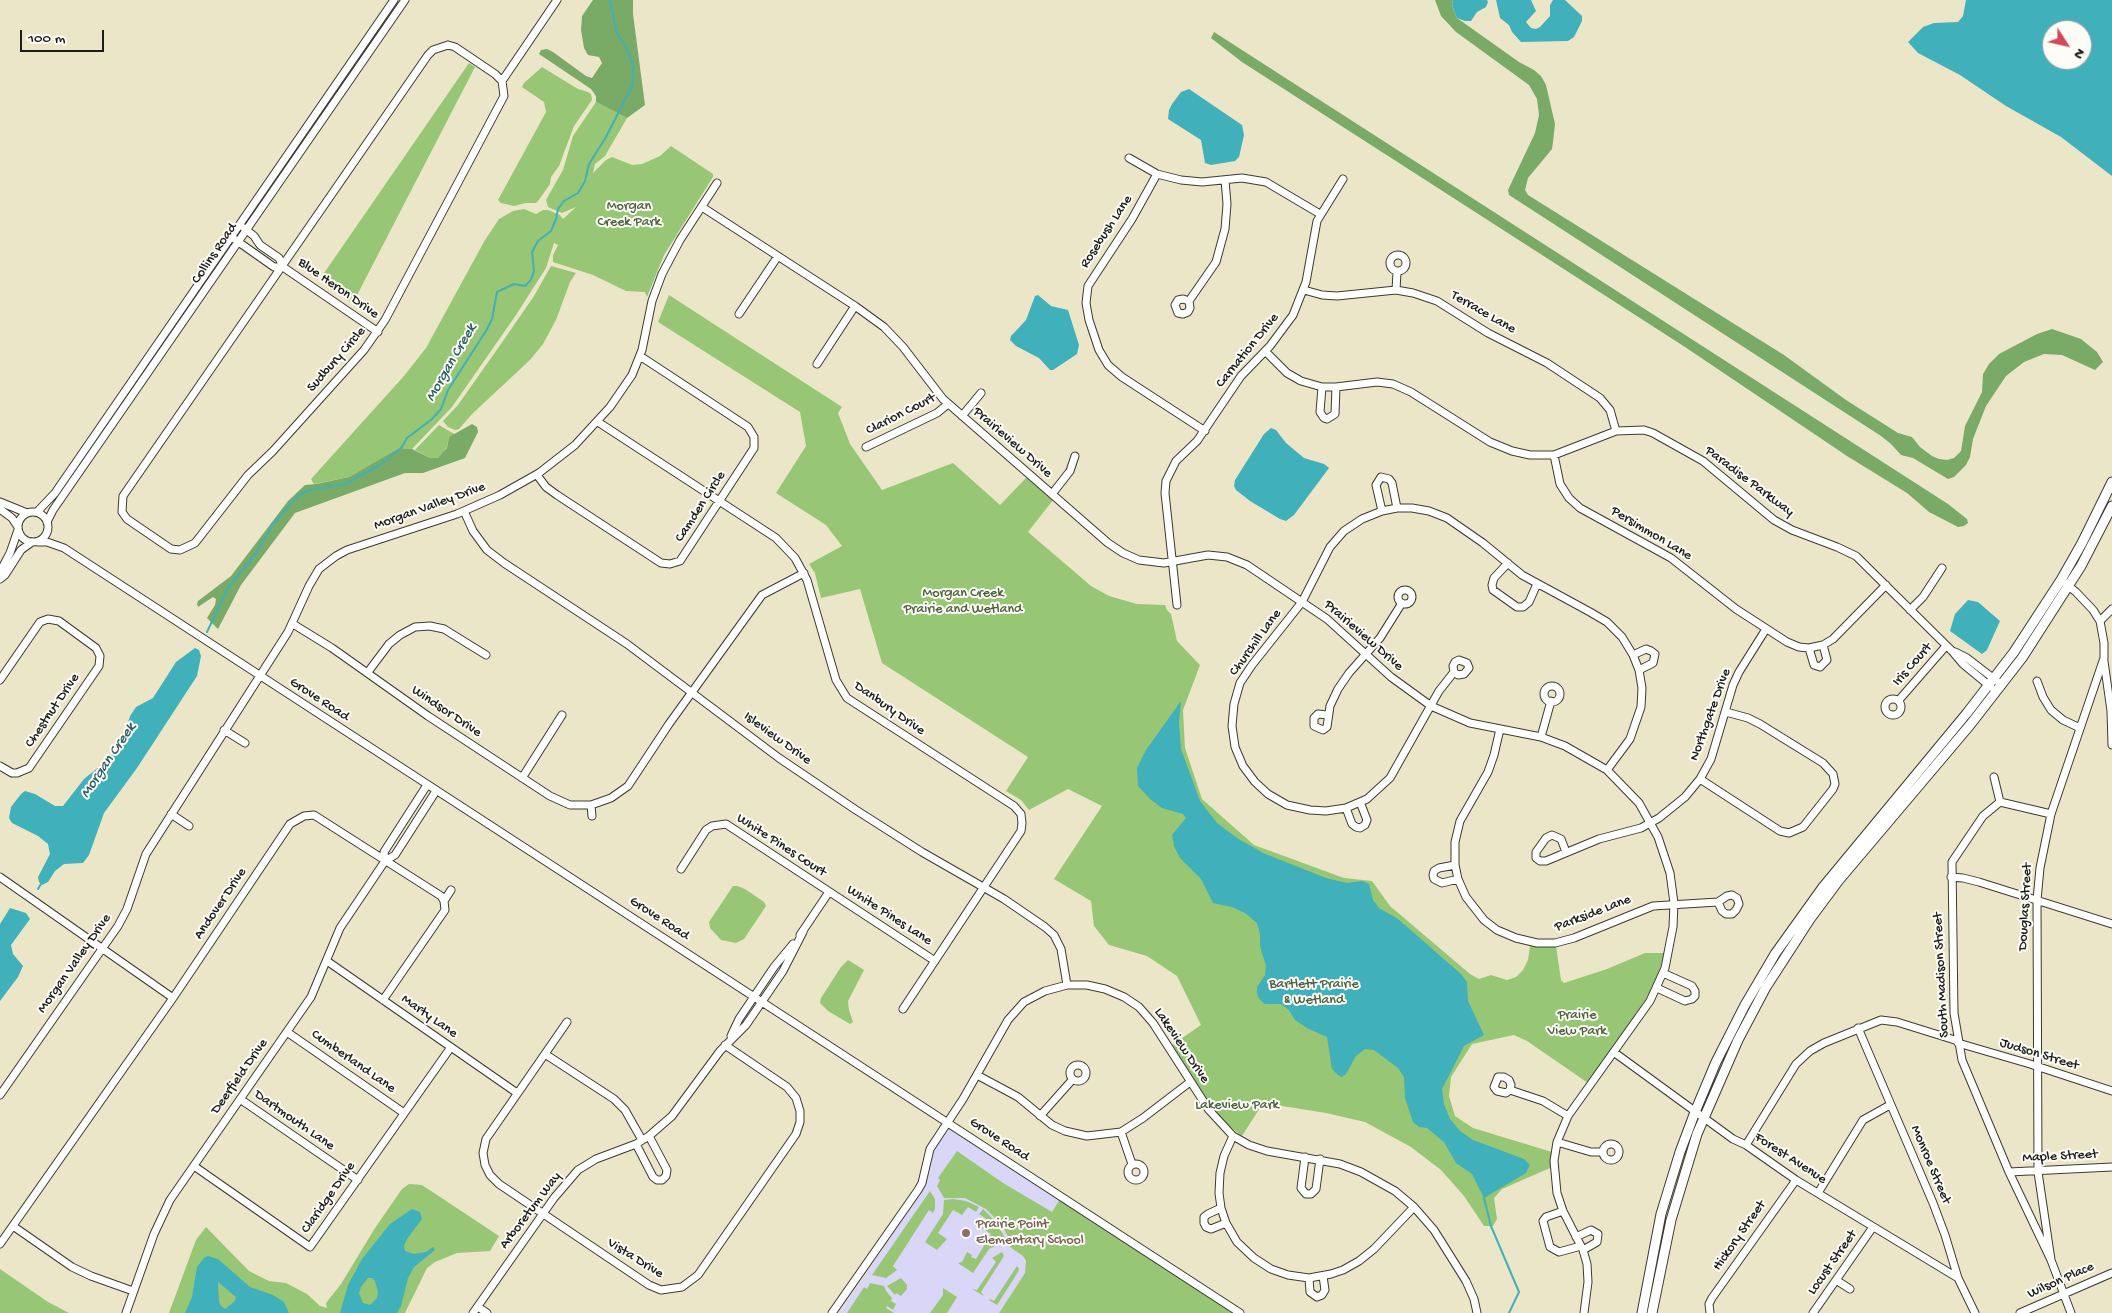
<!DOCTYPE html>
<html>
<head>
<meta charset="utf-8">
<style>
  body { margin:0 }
  #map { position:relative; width:2112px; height:1313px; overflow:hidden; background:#ece6c9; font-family:"Gochi Hand",sans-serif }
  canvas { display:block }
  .north { position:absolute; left:2042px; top:20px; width:50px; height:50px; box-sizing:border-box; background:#fdfcf7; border:1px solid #a3a29f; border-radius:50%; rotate:125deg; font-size:14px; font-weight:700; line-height:20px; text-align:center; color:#1c1c1c }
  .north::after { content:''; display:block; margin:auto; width:18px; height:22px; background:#d1495b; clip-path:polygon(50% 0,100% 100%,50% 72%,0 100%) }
  .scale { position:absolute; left:20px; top:30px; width:84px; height:22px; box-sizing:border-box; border:2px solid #1c1c1c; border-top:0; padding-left:6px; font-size:15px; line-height:18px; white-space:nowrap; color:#1c1c1c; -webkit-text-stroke:4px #fdfcf7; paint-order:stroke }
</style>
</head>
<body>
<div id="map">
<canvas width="2112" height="1313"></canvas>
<div class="north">N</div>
<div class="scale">100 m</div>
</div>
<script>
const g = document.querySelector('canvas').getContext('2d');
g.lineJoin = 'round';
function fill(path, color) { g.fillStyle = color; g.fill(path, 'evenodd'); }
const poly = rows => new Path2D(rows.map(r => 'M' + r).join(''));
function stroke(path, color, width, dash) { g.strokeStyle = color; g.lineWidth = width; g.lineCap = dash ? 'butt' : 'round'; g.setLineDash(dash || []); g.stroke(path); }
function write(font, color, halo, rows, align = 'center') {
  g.font = font + ' "Gochi Hand",sans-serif'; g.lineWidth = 4; g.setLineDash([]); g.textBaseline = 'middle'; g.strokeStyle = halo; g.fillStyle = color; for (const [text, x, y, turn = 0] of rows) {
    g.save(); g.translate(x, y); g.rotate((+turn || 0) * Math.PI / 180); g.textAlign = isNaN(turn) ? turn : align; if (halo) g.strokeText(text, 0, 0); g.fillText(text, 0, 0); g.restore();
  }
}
const built = poly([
  [950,1127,1060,1199,1023,1256,1027,1267,1025,1273,999,1313,839,1313,920,1194,929,1175,932,1151]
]);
const green = poly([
  [469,63,475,67,354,301,351,302,320,279],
  [542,67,578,89,588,92,591,94,592,100,574,126,559,166,551,177,550,184,538,201,536,203,526,203,514,206,501,203,498,200,546,112,544,102,522,87,524,83],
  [596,102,627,118,605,156,595,164,593,173,606,160,612,157,632,165,642,164,660,156,671,146,713,174,713,177,664,255,647,297,645,292,626,291,593,275,553,262,553,255,558,245,554,243,546,268,516,315,452,407,412,449,399,448,349,477,314,484,311,479,404,376,426,348,485,240,499,219,513,211,524,209,536,214,543,210,548,210,560,215,563,219,576,207,562,213,548,207,546,200,563,170,573,136],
  [551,266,576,273,570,282,556,320,543,344,530,360,472,414,459,429,455,430,448,427,443,421,458,405,503,341,534,296],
  [669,295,842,407,838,413,850,444,882,490,953,463,1000,505,1027,477,1053,500,1028,532,1091,586,1109,596,1137,604,1165,605,1167,610,1171,614,1177,641,1200,665,1183,710,1185,748,1202,799,1254,845,1344,878,1372,881,1390,906,1470,974,1479,979,1491,975,1507,980,1516,977,1523,970,1528,960,1530,946,1556,946,1561,980,1564,983,1607,969,1645,953,1665,953,1655,983,1644,1002,1588,1083,1527,1041,1514,1035,1472,1044,1451,1077,1449,1096,1455,1116,1473,1128,1552,1152,1550,1168,1502,1189,1494,1198,1497,1219,1493,1226,1484,1226,1464,1196,1441,1170,1411,1147,1365,1122,1326,1113,1282,1106,1265,1100,1242,1136,1225,1123,1214,1111,1172,1045,1201,1025,1177,976,1147,956,1109,945,1094,926,1091,901,1054,879,1102,806,1068,789,1029,810,1021,800,1006,791,1028,757,882,663,860,589,821,598,815,573,809,564,842,546,826,525,776,493,806,446,800,412,658,322],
  [439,425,456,435,449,437,447,447,442,455,438,458,430,458,415,450],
  [733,886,737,886,745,889,764,902,766,906,744,939,736,943,721,940,710,928,709,922],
  [848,960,864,970,848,1001,849,1010,853,1022,850,1024,828,1011,820,1003,821,998,841,967],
  [957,1151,1003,1183,1052,1212,1060,1199,1232,1313,999,1313,1025,1273,1026,1261,1023,1256,1010,1247,1011,1242,1005,1231,999,1222,986,1209,965,1198,944,1198,937,1186,940,1180,938,1178],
  [409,1184,422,1185,499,1236,490,1251,457,1253,435,1262,427,1268,405,1313,169,1313,196,1240,206,1227,249,1271,269,1281,286,1283,307,1294,320,1306,327,1308,326,1303,341,1284,375,1228,402,1189],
  [930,1191,935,1199,935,1209,933,1213,929,1210,893,1266,897,1270,886,1278,872,1275],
  [953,1199,966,1201,979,1207,976,1212,968,1207,962,1215,953,1210,938,1233,947,1239,937,1250,925,1242,943,1214,944,1200],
  [983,1209,996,1222,1008,1243,997,1245,989,1249,973,1273,958,1263,962,1262,967,1252,972,1255,971,1257,976,1259,991,1234,982,1228,988,1220,979,1214],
  [1002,1252,1004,1256,981,1292,984,1296,972,1289,977,1290,996,1262,992,1258],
  [1017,1266,1019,1269,1018,1272,997,1305,989,1300,990,1299,994,1301],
  [0,1269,48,1302,69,1313,0,1313],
  [901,1278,907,1285,907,1289,901,1296,896,1293,895,1295,887,1286],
  [870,1283,884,1286,886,1291,892,1298,891,1301,896,1304,893,1310,887,1306,886,1308,894,1313,847,1313,864,1287,867,1289],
  [943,1288,957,1297,947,1313,930,1313,943,1295]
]);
const forest = poly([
  [593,0,633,0,633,14,645,105,627,118,596,102,596,96,591,89,539,54,541,50,547,49,553,52,586,76,592,78,602,63,599,57,588,55,584,48,581,30,582,16],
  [1435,0,1453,0,1452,5,1457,18,1519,62,1534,70,1541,76,1546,85,1555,124,1553,142,1552,149,1528,178,1525,190,1528,195,1784,355,1846,400,1898,433,1912,437,1920,447,1932,456,1939,459,1947,460,1954,458,1961,451,1965,426,1982,392,1983,374,1989,364,1999,354,2037,334,2052,329,2081,339,2097,352,2103,362,2095,370,2062,355,2044,354,2024,362,2006,376,1986,406,1973,439,1970,457,1966,465,1954,477,1948,479,1913,458,1901,455,1891,444,1881,436,1509,195,1508,190,1535,133,1539,115,1537,99,1529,85,1456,32,1441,16],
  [1214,32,1948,504,1967,519,1968,523,1964,526,1958,527,1929,512,1907,493,1847,456,1685,347,1242,62,1211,38],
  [472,424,477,427,478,432,465,458,423,473,405,473,295,513,241,585,218,629,207,618,215,605,216,599,213,597,198,607,197,604,198,601,231,576,288,501,305,485,316,484,349,477,399,448,412,449,430,458,438,458,447,448,449,437]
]);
const water = poly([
  [1453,0,1487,0,1488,2,1486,7,1477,12,1471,21,1465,21,1457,18,1452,5],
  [1496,0,1531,0,1536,11,1526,22,1531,28,1536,29,1540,27,1550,16,1550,5,1553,0,1565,0,1582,16,1582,21,1574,37,1568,41,1521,42,1512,32,1509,25,1500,18],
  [1966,0,2112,0,2112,176,2061,137,2006,106,1960,75,1918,53,1908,42,1923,27,1934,23,1958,22,1963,16],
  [2052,30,2082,30,2082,60,2052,60],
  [1189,89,1242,125,1244,135,1239,157,1235,161,1211,165,1205,163,1201,140,1168,119,1169,110,1172,104,1181,92],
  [1038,295,1051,306,1068,310,1079,345,1077,354,1053,370,1050,370,1039,358,1016,346,1010,340,1011,336,1026,320,1035,296],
  [1271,428,1276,430,1286,443,1304,458,1324,464,1329,468,1294,515,1286,521,1280,519,1250,501,1236,490,1234,486,1235,480,1264,434],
  [1968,600,1978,602,2000,621,1987,650,1982,654,1950,631,1955,614],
  [195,648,199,650,201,656,197,676,137,768,104,813,89,855,83,863,64,864,55,871,48,882,42,885,39,882,38,877,50,854,48,844,38,836,12,823,9,818,11,807,21,794,25,791,35,794,55,806,63,806,84,779,109,759,123,741,130,716,136,707,153,698,176,662],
  [1181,701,1179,723,1181,749,1200,801,1217,823,1237,838,1263,853,1326,878,1347,883,1362,881,1369,884,1373,900,1379,908,1398,919,1461,974,1467,982,1468,1001,1484,1035,1464,1046,1459,1056,1442,1089,1444,1104,1450,1119,1460,1131,1473,1140,1524,1159,1530,1165,1526,1173,1484,1198,1472,1174,1456,1163,1444,1142,1427,1128,1419,1127,1413,1122,1405,1098,1404,1077,1398,1068,1374,1050,1365,1049,1356,1056,1346,1074,1342,1077,1338,1075,1332,1069,1327,1037,1307,1028,1295,1020,1289,1010,1281,1004,1265,1004,1259,999,1257,993,1257,987,1265,975,1266,966,1260,946,1260,934,1257,923,1245,913,1232,907,1213,903,1201,879,1180,858,1174,846,1172,835,1186,818,1183,814,1162,808,1150,799,1138,786,1137,768,1146,750],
  [10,908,26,913,30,919,11,945,13,954,23,966,18,977,0,1001,0,924],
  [412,1209,420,1212,422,1219,407,1239,404,1246,405,1251,414,1254,426,1252,433,1247,435,1250,414,1267,408,1278,401,1306,397,1313,340,1313,348,1285,362,1259,390,1224],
  [368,1278,372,1278,375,1281,378,1292,377,1298,370,1305,363,1303,359,1293,361,1287],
  [208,1256,218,1259,250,1287,273,1295,284,1302,289,1313,185,1313,192,1297,197,1267,204,1258],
  [218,1282,236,1297,235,1301,225,1309,221,1306,219,1302]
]);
const stream = poly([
  [207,632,229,586,255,555,273,524,286,509,299,495,309,490,345,484,383,463,402,447,407,438,432,419,441,409,448,390,486,331,492,319,497,292,514,284,525,286,531,280,534,271,532,252,538,241,551,231,556,219,558,209,564,201,578,193,585,181,589,164,606,137,632,86,634,74,632,62,626,47,617,34,610,0],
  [38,889,42,882],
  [1484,1198,1491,1226,1519,1292,1509,1313]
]);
const minor = poly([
  [448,45,455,47,495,74,502,81,504,96,385,320,364,350,273,451,248,475,195,543,180,550,171,549,127,519,122,512,123,496,428,55,433,50,448,45],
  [502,81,557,0],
  [1129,158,1157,174,1181,180,1202,182,1242,178,1266,182,1320,214],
  [1157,174,1132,219,1088,286,1086,303,1089,320,1099,350,1108,365,1122,377,1205,431],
  [702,207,855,306,884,327,903,347,943,399,1108,543,1123,553,1139,560,1164,563,1208,555,1227,557,1247,565,1327,619,1391,677,1431,706,1470,723,1541,737,1565,746,1607,770,1639,803,1658,837,1670,873,1674,903,1673,927,1665,968,1650,1001,1568,1116,1557,1142,1554,1161,1557,1193,1563,1211,1583,1250,1587,1264,1588,1282,1584,1313],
  [244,228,254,236,260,245,279,258,283,267,378,332],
  [230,236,274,267,283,267],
  '1390 263a8 8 0 1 1 16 0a8 8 0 1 1-16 0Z',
  [1304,290,1322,295,1337,296,1396,290,1413,293,1437,301,1488,333,1547,363,1600,398,1610,410,1616,431],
  [1396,290,1397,272],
  [1189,301,1183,299,1178,300,1175,305,1178,313,1183,314,1188,312,1190,308,1189,301,1216,262,1225,229,1227,204,1225,180],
  [739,314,778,256],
  [1265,351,1287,373,1301,381,1322,387,1336,387,1377,382,1393,384,1411,392,1490,442,1512,451,1530,455,1554,455,1616,431,1644,430,1653,433,1703,461,1774,520,1792,530,1837,547,1856,556,1952,651,1963,664,1991,687],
  [817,364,855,306],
  [1322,387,1320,412,1324,418,1327,419,1335,414,1336,387],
  [962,416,981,393],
  [598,422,776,538,795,558,807,580,836,680,847,698,1014,806,1021,814,1022,823,1021,831,903,1009],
  [866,447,937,413,948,404],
  [1554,455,1560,484,1569,498,1580,508,1671,558,1736,609,1787,642,1799,647,1809,648,1823,645,1833,639,1886,585],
  [537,475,546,487,557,495,661,563,670,564,680,561,754,448,754,437,748,427,640,356],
  [1052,494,1070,471,1075,456],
  [0,502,27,513],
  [0,509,12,518,18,527],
  [464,511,473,531,487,550,504,563,627,644,779,758,856,810,922,852,1004,899,1045,927,1054,935,1061,949,1067,985],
  [1382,511,1376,485,1381,477,1389,479,1392,483,1397,508],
  '18 527a15 15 0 1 1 30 0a15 15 0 1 1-30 0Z',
  [37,512,55,493,394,0],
  [47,522,53,510,405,0],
  [38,542,47,542,64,548,1240,1313],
  [1508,563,1494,578,1492,585,1493,590,1517,607,1523,607,1529,602,1537,584],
  [0,572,10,553,18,530],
  [0,579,5,575,21,550,32,542],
  '1398 597a7 7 0 1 1 14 0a7 7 0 1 1-14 0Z',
  [1177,605,1165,493,1166,481,1176,461,1197,441,1241,376,1270,346,1293,315,1306,282,1317,221,1343,179],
  [1910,610,1923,597,1942,568],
  [2100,621,2112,609],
  [293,624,332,648,428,716,550,796,570,805,591,805,611,798,628,786,669,724,762,595,804,573],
  [1809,648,1814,665,1820,667,1827,660,1823,645],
  [1955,652,1967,658,2002,685],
  [1633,655,1646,649,1651,651,1655,654,1653,663,1639,670],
  [2104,661,2111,711,2112,745],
  [368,672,389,644,400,635,415,627,430,626,444,629,486,655],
  [1454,672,1458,675,1464,674,1469,668,1467,663,1459,660,1455,662,1453,666,1454,672,1439,691,1390,778,1367,799,1346,808,1326,811,1310,810,1287,805,1268,794,1255,782,1243,766,1235,747,1232,726,1234,704,1240,683,1252,665,1302,602,1330,547,1344,531,1362,519,1382,511,1397,508,1412,508,1429,511,1447,518,1483,543,1522,575,1590,612,1607,622,1622,637,1633,655,1639,670,1642,688,1641,707,1630,739,1607,770],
  [0,680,40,622,48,619,59,621,96,648,100,656,99,666,29,768,17,773,12,773,0,766],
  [2037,681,2043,697,2051,710,2063,720,2080,728],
  '1544 694a8 8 0 1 1 16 0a8 8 0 1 1-16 0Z',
  '1885 707a8 8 0 1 1 16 0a8 8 0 1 1-16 0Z',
  [1899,700,1946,646],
  [1328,715,1318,714,1314,718,1314,726,1323,730,1327,727,1330,706,1338,689,1349,673,1380,638,1402,603],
  [1500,729,1494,755,1488,772,1460,821,1455,842,1455,865,1458,879,1466,897,1484,920,1497,930,1516,938,1537,943,1555,943,1574,938,1653,906,1718,902,1727,896,1732,895,1737,898,1739,904,1736,910,1732,914,1726,914,1722,911,1718,902],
  [224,730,245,743],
  [1541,737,1551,701],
  [1994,777,2000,802],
  [522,778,562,715],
  [1700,779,1780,831,1789,833,1803,827,1833,789,1835,784,1833,774,1823,763,1760,724,1748,718,1726,712],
  [591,805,592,816],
  [1346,808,1352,824,1356,827,1360,828,1365,825,1367,820,1360,802],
  [171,814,189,826],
  [2051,814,2000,802,1983,816,1952,862,1954,1013,1962,1060,2009,1172,2051,1260,2071,1313],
  [1566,852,1561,839,1552,835,1546,838,1536,852,1536,858,1540,861,1546,861,1599,839,1641,828,1659,818,1685,797,1700,779,1711,759,1733,685,1739,672,1766,629],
  [385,861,384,852,427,785],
  [1455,865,1439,868,1434,871,1433,875,1434,879,1442,883,1458,879],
  [681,869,706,830,712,826,726,824,935,961],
  [0,877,173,998],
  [1951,877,1963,878,1979,882,2112,924],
  [444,901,451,890],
  [800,935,829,892],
  [327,961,517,1093],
  [1657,988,1685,1001,1692,999,1695,996,1695,991,1692,986,1663,973],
  [567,1022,486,1139,483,1153,485,1165,490,1175,499,1184,649,1285,661,1290,682,1287,698,1275,796,1134,800,1122,800,1111,796,1098,787,1087,725,1045],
  [1858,1028,1933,1203,1945,1235,1958,1278,1975,1313],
  [287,1032,404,1113],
  [731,1036,739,1019,774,967,793,944],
  [1958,1043,2030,1064,2112,1091],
  [1615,1053,1733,1139,1746,1145,1796,1180,1958,1278],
  [545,1054,614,1099,625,1110,642,1140],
  '1070 1073a8 8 0 1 1 16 0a8 8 0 1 1-16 0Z',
  [977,1075,1018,1097,1052,1125,1065,1131,1087,1136,1121,1132,1143,1118,1190,1082],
  [1510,1090,1511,1085,1509,1080,1504,1077,1498,1077,1494,1087,1497,1091,1506,1093,1510,1090,1543,1101,1568,1116],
  [0,1095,118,926,127,909,146,854,288,632,309,586,319,569,336,556,347,550,457,514,500,495,539,473,575,445,610,407,632,375,642,350,652,301,662,274,680,240,717,183],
  [240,1099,358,1180],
  [1040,1116,1073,1079],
  [1121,1132,1132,1164],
  [1233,1136,1224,1156,1220,1173,1219,1193,1221,1208,1226,1223,1237,1242,1254,1258,1271,1269,1288,1275,1309,1278,1331,1274,1343,1270,1359,1261,1374,1249,1414,1207],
  [1557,1142,1591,1152,1603,1152],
  [636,1144,653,1177,657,1180,662,1180,666,1176,667,1170,649,1136],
  '1603 1152a8 8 0 1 1 16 0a8 8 0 1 1-16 0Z',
  [1746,1145,1796,1064,1810,1051,1824,1043,1881,1020,1897,1022,1958,1041],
  [1305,1157,1301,1188,1306,1194,1311,1194,1316,1189,1320,1159],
  '1128 1172a8 8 0 1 1 16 0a8 8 0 1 1-16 0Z',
  [194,1166,310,1247,451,1047],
  [2009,1172,2112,1167],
  [1818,1193,1863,1120,1890,1105],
  [1221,1208,1208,1214,1204,1217,1204,1223,1206,1227,1211,1229,1226,1223],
  [1563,1211,1546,1217,1543,1221,1550,1247,1559,1252,1581,1246],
  [13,1226,72,1267,91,1276,133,1291],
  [1576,1237,1591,1230,1598,1234,1597,1242,1583,1250],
  [0,1244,173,998,290,824,304,816,314,815,441,896,444,901,445,910,383,1000],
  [2051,1260,2038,1172,2037,900,2040,868,2051,814,2104,658,2104,643,2100,621,2093,610,2076,592,2061,580],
  [1309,1278,1310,1292,1317,1297,1322,1295,1325,1290,1323,1276],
  [1836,1280,1850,1289],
  [478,1307,487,1313],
  [126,1313,154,1234,170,1200,311,997,340,928,385,861,395,855,436,791],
  [473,1313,554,1198,578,1170,596,1159,636,1144,649,1136,672,1116,720,1051,746,1025,783,971,803,932],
  [832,1313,918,1190,922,1183,930,1149,963,1099,1008,1020,1024,1002,1045,991,1067,985,1087,985,1105,989,1124,997,1139,1007,1153,1023,1209,1110,1233,1136,1249,1145,1267,1151,1340,1164,1361,1172,1395,1191,1414,1207,1434,1230,1466,1281,1474,1299,1477,1313],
  [1710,1313,1709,1304,1712,1298,1796,1180],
  [1813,1313,1873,1227],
  [2020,1313,2112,1273]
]);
const major = poly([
  [1642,1313,1661,1214,1680,1152,1695,1112,1716,1062,1745,1005,1775,954,1823,887,1967,713,2014,652,2061,580,2082,543,2112,482],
  [1652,1313,1671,1220,1697,1134,1738,1040,1766,987,1810,919,1839,880,1970,725,2022,658,2081,566,2112,506]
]);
const markers = [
  [966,1233,5,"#8d6e63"]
];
const parkNames = [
  ["Morgan",629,207],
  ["Creek Park",629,223],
  ["Morgan Creek",963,594],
  ["Prairie and Wetland",963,610],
  ["Bartlett Prairie",1314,985],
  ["& Wetland",1314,1001],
  ["Prairie",1577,1016],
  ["View Park",1577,1032],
  ["Lakeview Park",1237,1106]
];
const streetNames = [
  ["Rosebush Lane",1107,232,-57],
  ["Collins Road",215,254,-56],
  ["Blue Heron Drive",338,289,35],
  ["Terrace Lane",1483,313,30],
  ["Carnation Drive",1248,351,-51],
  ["Sudbury Circle",337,360,-49],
  ["Clarion Court",901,415,-27],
  ["Prairieview Drive",1012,443,41],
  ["Paradise Parkway",1749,482,37],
  ["Morgan Valley Drive",430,507,-20],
  ["Camden Circle",701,507,-57],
  ["Persimmon Lane",1651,534,31],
  ["Prairieview Drive",1363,636,41],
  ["Churchill Lane",1256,643,-54],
  ["Iris Court",1913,665,-49],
  ["Grove Road",319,700,33],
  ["Danbury Drive",889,709,35],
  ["Chestnut Drive",53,711,-56],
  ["Windsor Drive",446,712,34],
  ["Northgate Drive",1711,715,-70],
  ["Isleview Drive",777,739,36],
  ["White Pines Court",781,846,33],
  ["Andover Drive",221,904,-56],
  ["Douglas Street",2026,907,-87],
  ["Parkside Lane",1593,914,-21],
  ["White Pines Lane",889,916,33],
  ["Grove Road",659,919,33],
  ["Morgan Valley Drive",75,964,-55],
  ["South Madison Street",1942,975,-93],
  ["Marty Lane",429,1017,35],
  ["Lakeview Drive",1181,1046,56],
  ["Judson Street",2039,1055,17],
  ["Cumberland Lane",353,1062,35],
  ["Deerfield Drive",240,1077,-55],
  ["Dartmouth Lane",294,1121,35],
  ["Grove Road",999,1140,33],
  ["Maple Street",2060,1157,-3],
  ["Forest Avenue",1790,1159,33],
  ["Monroe Street",1930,1165,67],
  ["Claridge Drive",329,1198,-55],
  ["Arboretum Way",531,1211,-53],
  ["Hickory Street",1740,1236,-55],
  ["Vista Drive",635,1259,32],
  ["Locust Street",1833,1263,-55],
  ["Wilson Place",2061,1281,-24]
];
const educationNames = [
  ["Prairie Point",976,1225],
  ["Elementary School",976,1241]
];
const waterNames = [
  ["Morgan Creek",452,363,-60],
  ["Morgan Creek",109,761,-56]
];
fill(built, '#dad6f7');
fill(green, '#97c674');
fill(forest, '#79ab66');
fill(water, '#40b0ba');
stroke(stream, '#40b0ba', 2);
stroke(minor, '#3b3a36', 9);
stroke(major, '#3b3a36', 11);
stroke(minor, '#fff', 7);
stroke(major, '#fff', 9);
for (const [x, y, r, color] of markers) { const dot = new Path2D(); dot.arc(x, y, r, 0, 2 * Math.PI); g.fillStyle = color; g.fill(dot); stroke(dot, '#fdfcf7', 2); }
write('14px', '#4d603f', '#fdfcf7', parkNames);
write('14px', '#1c1c1c', '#fdfcf7', streetNames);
write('14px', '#785e54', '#fdfcf7', educationNames, 'left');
write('italic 15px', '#2c5f63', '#fdfcf7', waterNames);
</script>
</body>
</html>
